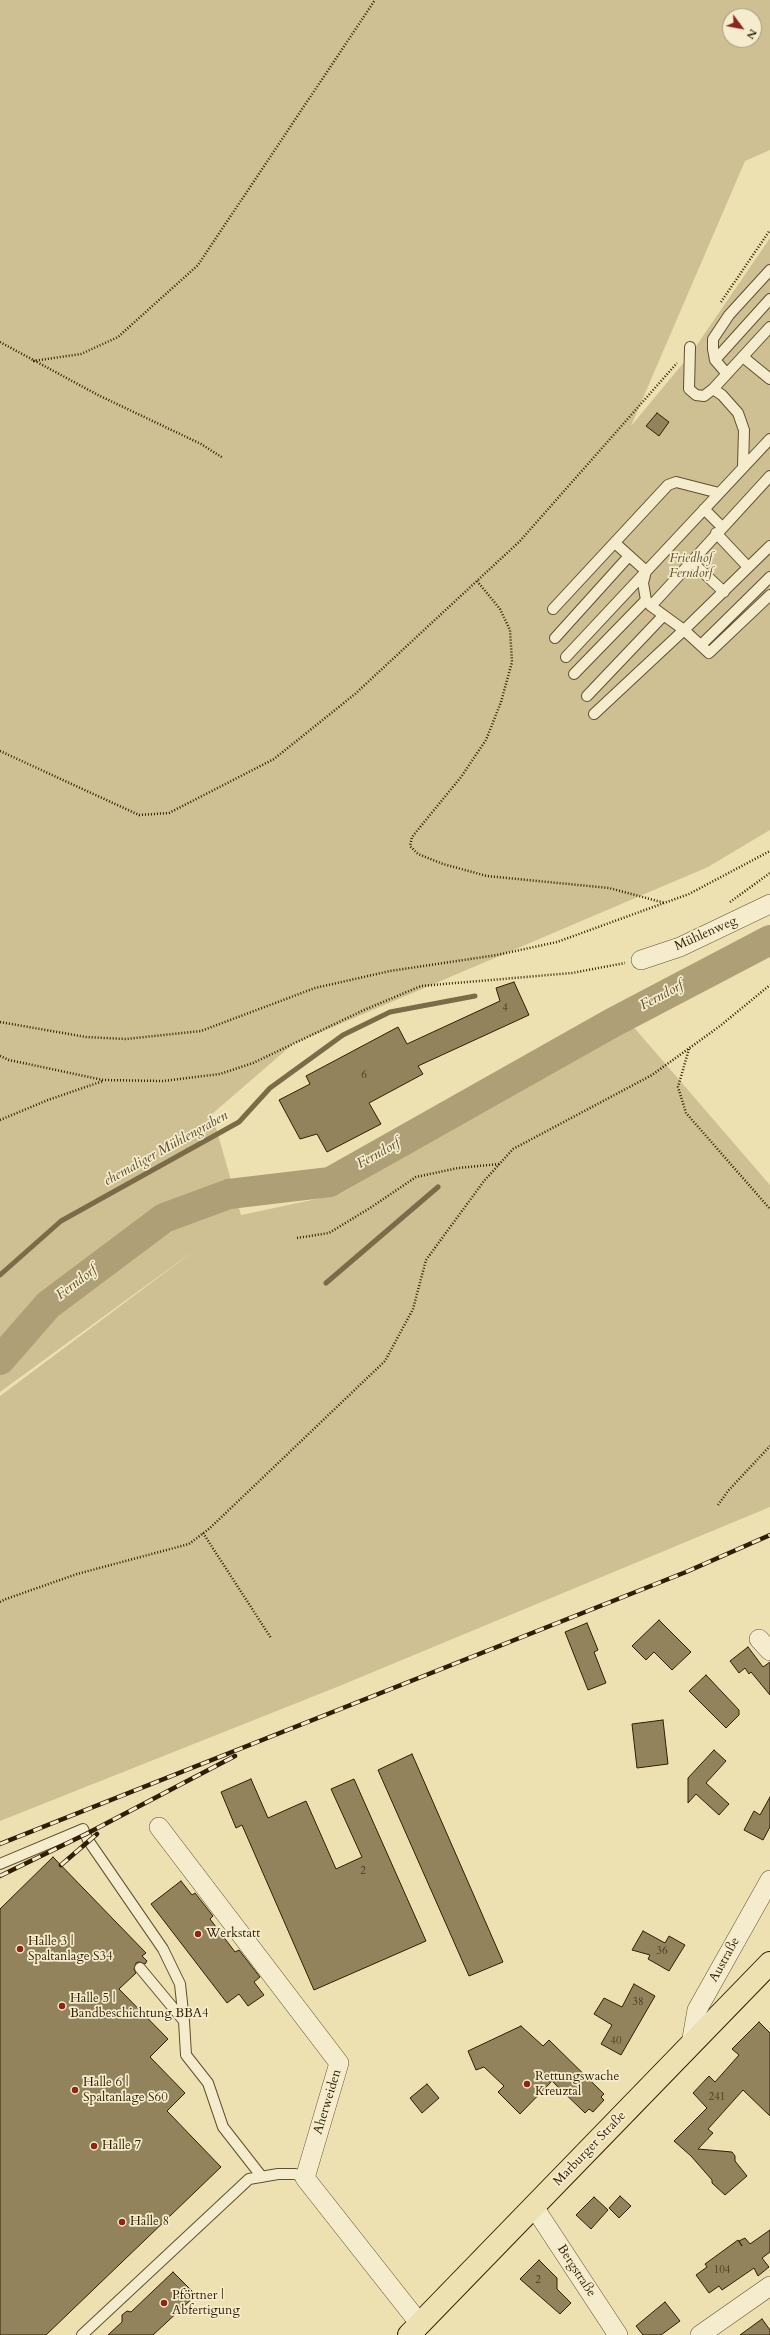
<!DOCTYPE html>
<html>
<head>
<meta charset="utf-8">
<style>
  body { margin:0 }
  #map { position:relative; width:770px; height:2335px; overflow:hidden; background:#eee1b1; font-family:Cardo,serif }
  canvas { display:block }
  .north { position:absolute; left:722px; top:8px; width:40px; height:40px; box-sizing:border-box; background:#f4eccc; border:1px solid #a69a7b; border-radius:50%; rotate:122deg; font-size:11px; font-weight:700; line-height:16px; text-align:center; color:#311e02 }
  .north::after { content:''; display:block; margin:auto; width:14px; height:18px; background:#8f2418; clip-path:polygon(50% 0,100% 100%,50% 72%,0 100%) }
</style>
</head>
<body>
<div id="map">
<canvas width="770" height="2335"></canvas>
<div class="north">N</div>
</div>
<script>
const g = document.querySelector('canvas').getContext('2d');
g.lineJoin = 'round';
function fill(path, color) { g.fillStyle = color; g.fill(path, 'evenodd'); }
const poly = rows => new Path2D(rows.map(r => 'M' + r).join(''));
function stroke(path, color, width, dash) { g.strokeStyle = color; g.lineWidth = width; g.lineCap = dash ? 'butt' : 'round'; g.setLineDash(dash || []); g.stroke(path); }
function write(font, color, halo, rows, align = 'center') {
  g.font = font + ' Cardo,serif'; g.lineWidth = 3.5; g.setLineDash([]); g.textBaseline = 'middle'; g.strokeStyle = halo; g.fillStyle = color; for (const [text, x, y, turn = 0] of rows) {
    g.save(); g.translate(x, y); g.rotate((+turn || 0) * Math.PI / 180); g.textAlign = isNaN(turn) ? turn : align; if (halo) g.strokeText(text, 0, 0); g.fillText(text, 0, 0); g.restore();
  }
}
const green = poly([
  [0,0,770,0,770,150,745,161,631,426,690,355,770,238,770,830,708,867,293,1044,212,1114,241,1215,340,1194,631,1024,770,1185,770,1507,337,1687,0,1821,0,1396,199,1247,0,1392],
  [730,16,754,16,754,40,730,40]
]);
const stream = poly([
  [0,1275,61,1221,239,1122,270,1088,343,1035,390,1012,475,996],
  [326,1283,438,1187]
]);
const river = poly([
  [0,1360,48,1305,164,1218,229,1194,330,1182,612,1023,770,940]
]);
const building = poly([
  [657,413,669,422,659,436,646,426,657,413],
  [514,982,529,1015,418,1066,423,1074,369,1103,381,1124,327,1152,317,1134,300,1139,279,1100,310,1084,306,1076,398,1027,407,1044,500,1001,496,988,514,982],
  [659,1620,691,1652,672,1670,654,1652,646,1660,632,1646,659,1620],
  [587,1623,598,1650,594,1652,606,1683,588,1690,565,1632,587,1623],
  [748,1647,763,1667,770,1662,770,1695,751,1672,749,1674,745,1668,739,1673,730,1661,748,1647],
  [706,1675,739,1710,739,1715,726,1728,689,1691,706,1675],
  [663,1720,668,1764,637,1768,632,1724,663,1720],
  [714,1750,726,1761,706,1783,729,1804,719,1815,696,1794,688,1803,688,1778,714,1750],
  [412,1754,503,1962,469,1976,378,1770,412,1754],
  [251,1779,268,1818,306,1801,336,1869,362,1857,331,1789,354,1779,426,1941,314,1990,242,1825,236,1828,221,1792,251,1779],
  [770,1797,770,1827,763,1840,744,1830,754,1811,760,1815,770,1797],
  [53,1857,146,1953,142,1956,147,1961,145,1964,139,1962,136,1963,134,1969,136,1973,119,1989,168,2039,150,2057,185,2093,167,2111,221,2167,46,2335,0,2335,0,1909,53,1857],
  [181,1881,192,1895,195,1893,213,1916,210,1919,235,1952,239,1950,260,1977,254,1982,264,1995,248,2006,239,1994,227,2003,151,1904,181,1881],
  [643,1931,665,1943,669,1936,685,1945,669,1971,648,1959,650,1955,632,1950,643,1931],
  [634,1984,655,1996,621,2055,601,2044,612,2025,594,2014,604,1998,622,2007,634,1984],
  [759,2022,770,2033,770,2116,743,2090,708,2129,713,2133,698,2149,732,2152,735,2156,735,2161,747,2176,725,2195,712,2183,712,2180,691,2156,674,2141,707,2108,693,2093,709,2076,715,2082,739,2055,732,2049,759,2022],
  [521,2026,543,2046,549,2040,604,2094,601,2097,604,2100,593,2112,589,2109,585,2113,552,2081,520,2114,498,2092,504,2086,484,2067,476,2070,468,2051,521,2026],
  [427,2084,439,2098,422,2113,410,2098,427,2084],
  [620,2196,631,2206,619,2218,609,2208,620,2196],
  [594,2197,608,2210,591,2229,576,2215,594,2197],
  [770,2230,770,2252,762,2258,769,2267,758,2276,754,2268,722,2290,719,2286,709,2293,696,2275,707,2267,705,2264,738,2240,742,2246,739,2241,745,2238,750,2244,770,2230],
  [539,2260,557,2278,557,2289,571,2303,560,2314,520,2279,539,2260],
  [173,2272,196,2295,153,2335,108,2335,122,2322,122,2315,127,2311,131,2312,173,2272],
  [665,2302,680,2321,661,2335,643,2335,636,2326,665,2302],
  [762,2319,770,2330,770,2335,740,2335,762,2319]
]);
const path = poly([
  [721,302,770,230],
  [0,342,98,395,201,444,223,458],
  [33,361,81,354,118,337,198,265,375,0],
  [477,581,500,609,510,630,512,662,501,702,486,740,461,777,412,837,410,846,418,854,443,864,487,876,609,888,665,903],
  [0,751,139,815,169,813,274,759,355,694,520,541,677,363],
  [730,902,770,873],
  [0,1022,86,1037,126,1039,201,1031,315,988,390,971,497,955,557,942,689,894,770,851],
  [689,1049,678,1087,686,1113,770,1209],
  [0,1056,9,1060,103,1080,163,1081,220,1074,253,1063,364,1010,421,986,572,973,625,963],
  [0,1120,48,1100,103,1081],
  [297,1238,329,1233,370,1208,416,1177,458,1168,499,1164],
  [718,1505,728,1491,770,1446],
  [203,1533,271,1638],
  [0,1602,6,1599,77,1574,189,1544,210,1528,385,1361,413,1309,426,1260,484,1181,513,1149,652,1075,720,1026,770,985]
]);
const lane = poly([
  [690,347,689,389,696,395,704,396,713,389,770,327],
  [743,357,770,379],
  [715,360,770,299],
  [727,374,715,360,713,349,713,339,729,315,770,270],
  [713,389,722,395,738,413,744,430,743,467],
  [704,509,722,527],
  [716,533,748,567],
  [615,543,646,571,643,583,646,600,651,606,684,630,709,653,770,595],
  [691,561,724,592],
  [651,606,770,476],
  [553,609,668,485,676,482,719,493],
  [555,638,629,556],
  [701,645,770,577],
  [566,657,770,439],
  [574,674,646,600],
  [587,696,663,616],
  [594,714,684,630,770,546],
  [0,1864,83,1829,88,1840,163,1949,180,1984,184,2021],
  [140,1968,184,2021,186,2055,208,2083,223,2127,262,2177],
  [82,2335,249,2179,278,2174,295,2174,305,2178]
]);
const street = poly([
  [641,960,680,947,770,904],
  [759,1639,770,1651],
  [159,1827,339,2063,305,2178,420,2324],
  [691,2044,697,2010,770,1880],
  [534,2207,618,2335],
  [700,2335,770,2286]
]);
const primary = poly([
  [409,2335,770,1963]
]);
const rail = poly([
  [0,1844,686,1572,770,1535],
  [61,1865,97,1834],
  [0,1876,86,1834,235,1756]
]);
const markers = [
  [198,1934,4,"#8f2418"],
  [20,1949,4,"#8f2418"],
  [62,2006,4,"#8f2418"],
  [527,2084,4,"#8f2418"],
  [75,2090,4,"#8f2418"],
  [94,2146,4,"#8f2418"],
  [122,2222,4,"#8f2418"],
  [164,2303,4,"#8f2418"]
];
const numberNames = [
  ["4",505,1008],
  ["6",364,1075],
  ["2",363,1871],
  ["36",662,1951],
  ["38",638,2002],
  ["40",616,2041],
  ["241",717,2097],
  ["104",722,2270],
  ["2",538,2280]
];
const parkNames = [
  ["Friedhof",691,559],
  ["Ferndorf",691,574]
];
const streetNames = [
  ["Mühlenweg",706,934,-24],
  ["Austraße",725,1960,-61],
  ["Aherweiden",328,2102,-73],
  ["Marburger Straße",590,2149,-46],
  ["Bergstraße",576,2271,57]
];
const poiNames = [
  ["Werkstatt",206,1934],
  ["Halle 3 |",28,1942],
  ["Spaltanlage S34",28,1957],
  ["Halle 5 |",70,1999],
  ["Bandbeschichtung BBA4",70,2014],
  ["Rettungswache",535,2077],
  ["Kreuztal",535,2092],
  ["Halle 6 |",83,2083],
  ["Spaltanlage S60",83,2098],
  ["Halle 7",102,2146],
  ["Halle 8",130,2222],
  ["Pförtner |",172,2296],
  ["Abfertigung",172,2311]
];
const waterNames = [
  ["Ferndorf",662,996,-28],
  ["ehemaliger Mühlengraben",166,1149,-29],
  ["Ferndorf",379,1154,-29],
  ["Ferndorf",77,1283,-37]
];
fill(green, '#cec093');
stroke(stream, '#7c6b48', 5);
stroke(river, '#ae9f76', 30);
fill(building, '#93835d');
stroke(building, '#311e02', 1);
stroke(lane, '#604f2e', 12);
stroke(street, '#604f2e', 20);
stroke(primary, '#311e02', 24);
stroke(path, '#311e02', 2.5, [1, 2]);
stroke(lane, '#f4eccc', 10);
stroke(street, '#f4eccc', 19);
stroke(primary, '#eee1b1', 22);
stroke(rail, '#311e02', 4.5);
stroke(rail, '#f4eccc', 3, [9]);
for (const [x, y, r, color] of markers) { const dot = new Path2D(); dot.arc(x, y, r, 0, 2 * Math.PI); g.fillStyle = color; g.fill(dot); stroke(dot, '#f4eccc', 1.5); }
write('11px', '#4a3719', null, numberNames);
write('italic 13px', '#604f2e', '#f4eccc', parkNames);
write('13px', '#311e02', '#f4eccc', streetNames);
write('13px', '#311e02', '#f4eccc', poiNames, 'left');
write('italic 14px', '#5d4b2b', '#f4eccc', waterNames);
</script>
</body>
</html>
